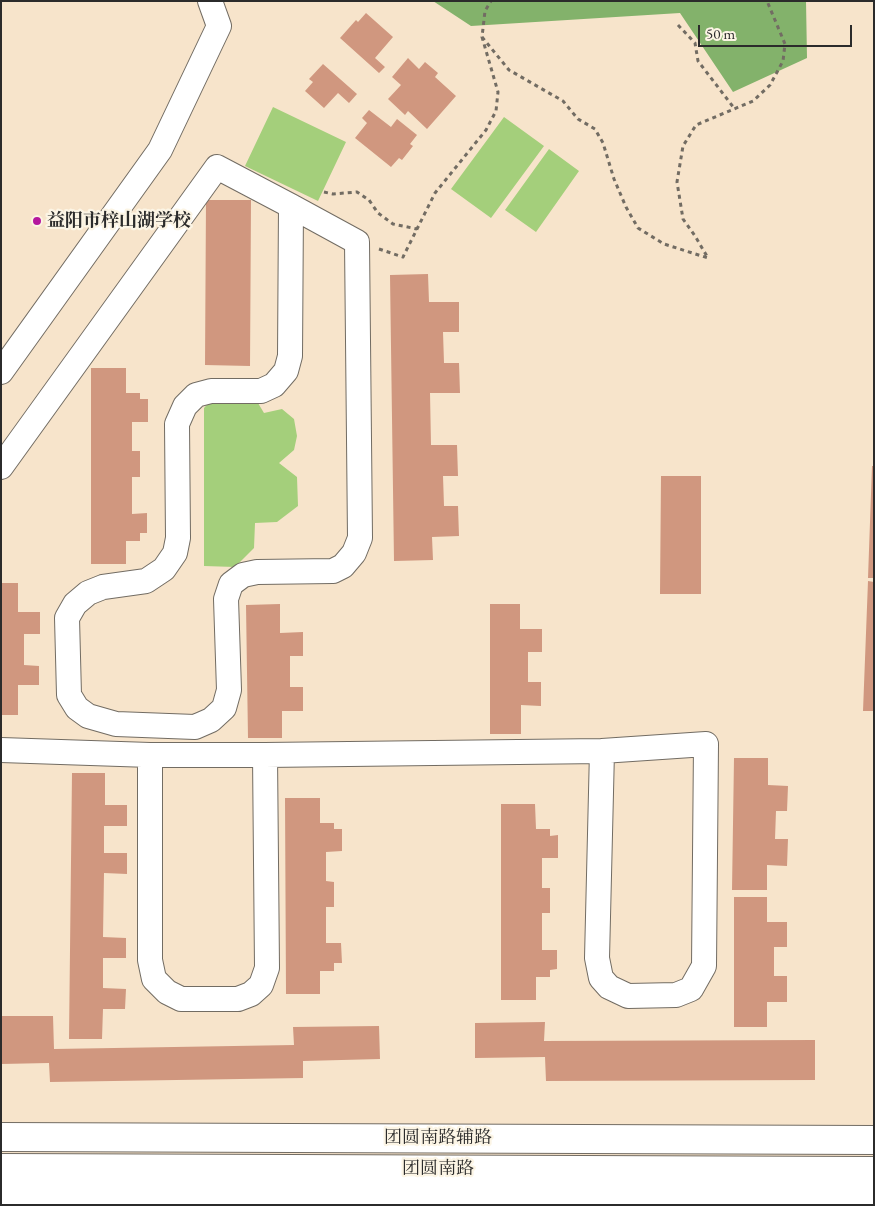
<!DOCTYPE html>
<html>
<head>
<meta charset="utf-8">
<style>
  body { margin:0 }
  #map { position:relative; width:875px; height:1206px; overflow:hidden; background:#f7e4cb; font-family:"EB Garamond",serif }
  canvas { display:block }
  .frame { position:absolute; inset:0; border:2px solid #2b2b2b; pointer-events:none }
  .scale { position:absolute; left:698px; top:25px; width:154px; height:22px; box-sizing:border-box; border:2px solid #2b2b2b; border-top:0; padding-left:6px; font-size:15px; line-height:18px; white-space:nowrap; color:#2b2b2b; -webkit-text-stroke:4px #fcf5e5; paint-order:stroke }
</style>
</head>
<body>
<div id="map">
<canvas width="875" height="1206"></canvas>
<div class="frame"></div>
<div class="scale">50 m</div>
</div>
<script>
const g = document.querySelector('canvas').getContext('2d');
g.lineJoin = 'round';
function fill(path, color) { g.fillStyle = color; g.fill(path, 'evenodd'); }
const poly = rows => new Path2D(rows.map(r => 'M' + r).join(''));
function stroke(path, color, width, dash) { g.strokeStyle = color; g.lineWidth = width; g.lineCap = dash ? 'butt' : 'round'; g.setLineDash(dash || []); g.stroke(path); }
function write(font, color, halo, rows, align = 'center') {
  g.font = font + ' "EB Garamond","Noto Serif SC",serif'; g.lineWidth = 4.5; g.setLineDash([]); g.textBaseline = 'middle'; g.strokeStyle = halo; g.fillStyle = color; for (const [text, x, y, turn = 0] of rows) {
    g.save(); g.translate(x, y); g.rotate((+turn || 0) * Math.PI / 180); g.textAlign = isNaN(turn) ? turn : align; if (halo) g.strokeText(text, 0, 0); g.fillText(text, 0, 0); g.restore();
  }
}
const green = poly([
  [273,107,346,142,318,201,245,166],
  [504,117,544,146,491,218,451,189],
  [549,149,579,171,536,232,505,210],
  [213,398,255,398,264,413,282,409,294,419,297,436,294,450,279,463,297,477,298,506,277,522,255,523,254,548,235,567,204,566,204,408]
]);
const forest = poly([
  [433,1,806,1,807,58,733,92,680,13,471,26]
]);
const building = poly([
  [366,13,393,37,375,58,385,67,379,73,340,38,356,20,358,22],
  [408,58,419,69,425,62,438,73,435,77,456,96,427,129,408,111,405,115,388,99,401,85,392,77],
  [323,64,357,94,349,103,338,93,324,108,305,91,313,82,309,79],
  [369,110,391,127,397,119,417,135,410,144,413,146,402,160,399,158,391,167,355,138,367,123,362,118],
  [206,200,251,200,250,366,205,365],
  [428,274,429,302,459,302,459,332,443,332,444,363,459,363,460,393,430,393,431,445,457,445,458,476,443,476,444,506,458,506,459,536,432,537,433,560,394,561,390,275],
  [91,368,126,368,126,393,140,393,140,399,148,399,148,422,132,422,132,451,140,451,140,477,132,477,132,514,147,513,147,533,140,533,140,541,126,541,126,564,91,564],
  [872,466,874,466,874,578,868,578],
  [661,476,701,476,701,594,660,594],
  [868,581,874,582,874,711,863,711],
  [1,583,18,583,18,612,40,612,40,634,24,634,24,665,39,666,39,685,18,685,18,715,1,715],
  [280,604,280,633,303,632,303,656,290,656,290,687,303,687,303,711,282,711,282,738,248,738,246,605],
  [490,604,520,604,520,629,542,629,542,652,528,652,528,682,541,682,541,706,521,705,521,734,490,734],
  [734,758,768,758,768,785,788,786,787,811,776,811,775,839,788,839,787,866,767,865,767,890,732,890],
  [72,773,105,773,105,805,127,805,127,826,104,826,104,853,127,853,127,874,104,873,103,937,126,938,126,958,103,958,103,988,126,989,125,1009,103,1009,102,1039,69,1039],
  [285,798,320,798,320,823,334,823,334,829,342,829,342,851,326,852,326,881,334,882,334,907,326,907,326,943,341,943,342,963,334,963,334,971,320,971,320,994,286,994],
  [501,804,535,804,536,829,550,829,550,836,558,835,558,858,542,858,542,888,550,888,550,913,542,913,542,950,557,950,557,969,550,970,550,977,536,977,536,1000,501,1000],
  [734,897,767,897,767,922,787,922,787,947,774,947,774,976,787,976,787,1002,767,1002,767,1027,734,1027],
  [1,1016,53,1016,54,1049,294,1045,293,1027,379,1026,380,1059,303,1061,303,1078,50,1082,49,1063,1,1064],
  [545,1022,544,1041,815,1040,815,1080,546,1081,545,1057,475,1058,475,1023]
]);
const path = poly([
  [678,25,695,43,698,61,734,108],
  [482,37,509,70,563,101,578,119,595,129,603,143,614,179,626,207,638,228,664,244,708,258,695,236,683,219,677,182,683,146,696,125,753,101,770,85,783,61,785,44,767,1],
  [324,192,333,194,357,192,369,200,378,213,393,224,417,229],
  [379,249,403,257,435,193,486,130,496,111,498,92,482,37,485,11,491,1]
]);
const minor = poly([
  [1,372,160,150,219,26,210,1],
  [1,467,217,167,291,206,357,242,360,538,354,553,343,566,333,571,257,572,243,575,231,584,226,599,229,690,224,708,211,720,195,727,116,724,88,716,77,708,69,695,67,618,75,604,88,593,103,587,146,581,164,569,175,553,178,538,177,424,185,406,196,395,211,391,261,391,274,385,286,371,290,356,291,206],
  [1,750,150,755,265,755,267,968,261,985,251,994,238,999,181,999,167,992,154,979,150,960,150,755],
  [265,755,602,751,597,958,601,978,609,987,628,996,676,995,691,989,704,966,706,744,602,751]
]);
const tertiary = poly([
  [1,1137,874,1140]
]);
const secondary = poly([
  [1,1168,874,1171],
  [1,1195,440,1195,874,1199]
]);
const markers = [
  [37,221,5,"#b5179e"]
];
const poiNames = [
  ["益阳市梓山湖学校",47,221]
];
const streetNames = [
  ["团圆南路辅路",438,1138],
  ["团圆南路",438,1169]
];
fill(green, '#a4cf7b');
fill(forest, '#83b26b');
fill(building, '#d0977f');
stroke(minor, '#726c63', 26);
stroke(tertiary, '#726c63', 30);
stroke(secondary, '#726c63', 30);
stroke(path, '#726c63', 3, [4, 4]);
stroke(minor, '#fff', 24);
stroke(tertiary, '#fff', 28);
stroke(secondary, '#fff', 28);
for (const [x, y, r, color] of markers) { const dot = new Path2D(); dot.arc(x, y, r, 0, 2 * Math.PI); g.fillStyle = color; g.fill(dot); stroke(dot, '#fcf5e5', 2); }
write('bold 18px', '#2b2b2b', '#fcf5e5', poiNames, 'left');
write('18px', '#2b2b2b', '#fcf5e5', streetNames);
</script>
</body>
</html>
